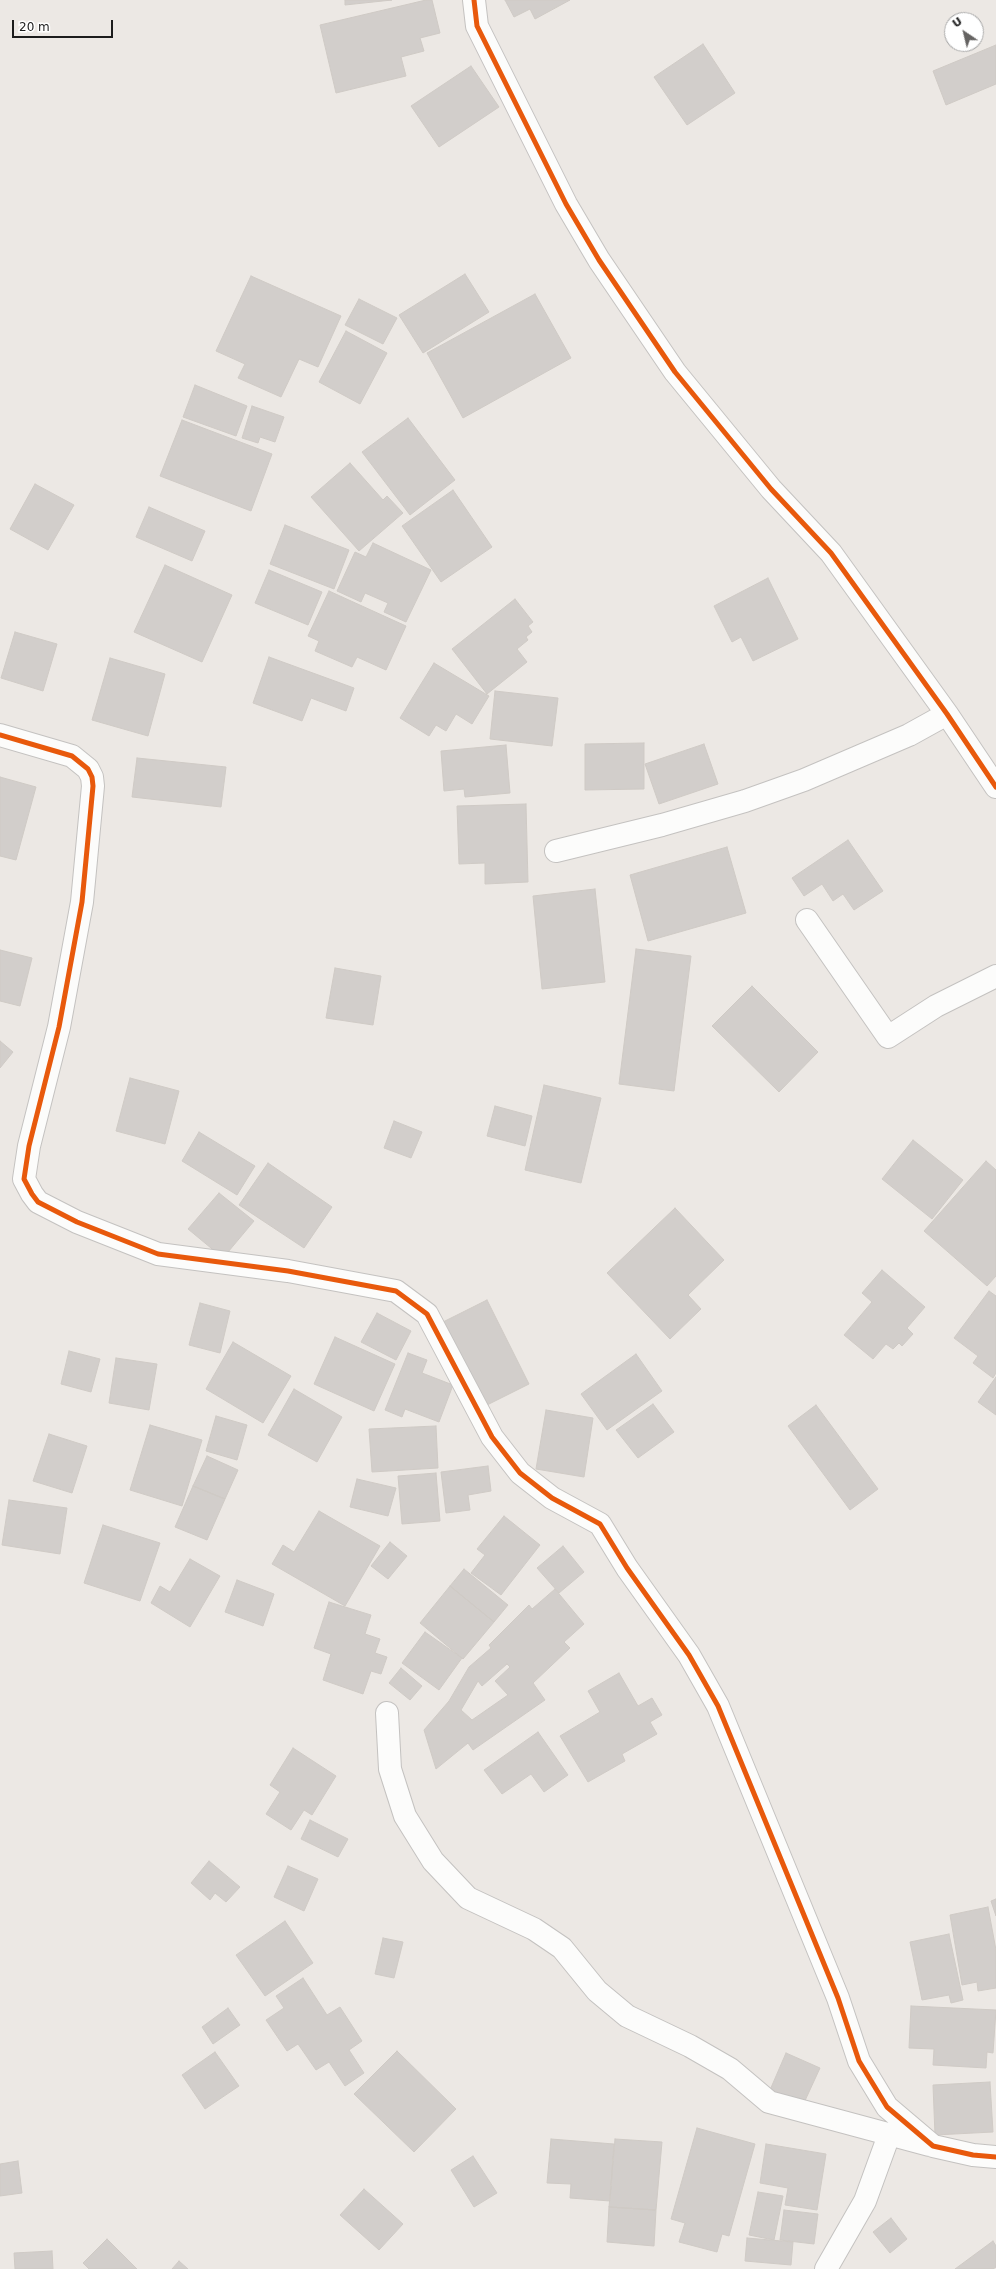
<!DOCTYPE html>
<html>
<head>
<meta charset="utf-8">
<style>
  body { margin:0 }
  #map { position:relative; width:996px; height:2269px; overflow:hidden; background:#ece8e4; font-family:"DejaVu Sans",sans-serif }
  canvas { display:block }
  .north { position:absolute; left:944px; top:12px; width:40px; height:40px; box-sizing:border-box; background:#fff; border:1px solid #a4a4a4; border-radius:50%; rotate:325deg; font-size:11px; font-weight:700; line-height:16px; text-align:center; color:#1c1c1c }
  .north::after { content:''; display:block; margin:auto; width:14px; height:18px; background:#656362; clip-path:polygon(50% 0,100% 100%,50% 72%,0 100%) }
  .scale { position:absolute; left:12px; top:20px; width:101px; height:18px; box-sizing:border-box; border:2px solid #1c1c1c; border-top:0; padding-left:5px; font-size:12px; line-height:14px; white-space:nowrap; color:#1c1c1c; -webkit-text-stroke:3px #fff; paint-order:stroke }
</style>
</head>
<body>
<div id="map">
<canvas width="996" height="2269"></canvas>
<div class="north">U</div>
<div class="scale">20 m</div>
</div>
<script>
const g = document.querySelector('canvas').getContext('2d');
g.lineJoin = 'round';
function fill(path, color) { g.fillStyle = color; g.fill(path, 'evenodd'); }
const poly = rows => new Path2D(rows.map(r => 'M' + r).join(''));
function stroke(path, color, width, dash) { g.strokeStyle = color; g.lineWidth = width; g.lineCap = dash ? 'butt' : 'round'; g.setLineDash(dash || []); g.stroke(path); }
const building = poly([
  [345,0,392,0,345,5,345,0],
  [426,0,432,0,440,33,420,38,424,51,401,57,406,76,336,93,320,25,426,0],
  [505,0,570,0,535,19,530,9,514,17,505,0],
  [703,44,735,93,687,125,654,77,703,44],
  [996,45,996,84,946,105,933,71,996,45],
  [471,66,499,107,439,147,411,106,471,66],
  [465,274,489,312,423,353,399,315,465,274],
  [251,276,341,316,318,367,299,359,281,397,238,378,245,364,216,351,251,276],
  [535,294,571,358,463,418,427,353,535,294],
  [359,299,397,318,383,344,345,325,359,299],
  [346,331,387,353,360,404,319,382,346,331],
  [195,385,247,406,236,436,183,417,195,385],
  [252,406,284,417,275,442,260,437,258,443,242,438,252,406],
  [408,418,455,480,410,515,362,452,408,418],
  [182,420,272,454,251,511,160,476,182,420],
  [350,463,383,500,387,496,403,513,359,551,311,497,350,463],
  [35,484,74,505,48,550,10,529,35,484],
  [453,490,492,547,441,582,402,526,453,490],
  [149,507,205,531,192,561,136,537,149,507],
  [285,525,349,550,334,589,270,564,285,525],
  [373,543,431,570,406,622,384,612,388,603,365,593,361,602,337,591,355,552,366,557,373,543],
  [165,565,232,595,202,662,134,632,165,565],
  [269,570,322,592,308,625,255,603,269,570],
  [768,578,798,639,753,661,741,637,732,642,714,606,768,578],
  [329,591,406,626,386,670,357,657,352,667,315,651,319,641,308,636,329,591],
  [515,599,533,622,528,626,532,632,526,637,528,640,517,649,527,662,487,694,452,649,515,599],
  [15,632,57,644,43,691,1,678,15,632],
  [269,657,354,688,346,711,311,698,302,721,253,703,269,657],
  [110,658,165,674,148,736,92,720,110,658],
  [434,663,489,696,472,724,456,714,446,731,436,725,429,736,400,718,434,663],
  [495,691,558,698,552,746,490,739,495,691],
  [644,743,644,789,585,790,585,744,644,743],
  [704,744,718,784,659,804,645,764,704,744],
  [506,745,510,793,465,797,464,789,444,791,441,751,506,745],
  [137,758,226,767,221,807,132,797,137,758],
  [0,777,36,787,16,860,0,856,0,777],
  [526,804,528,882,485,884,485,863,459,864,457,806,526,804],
  [848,840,883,891,854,910,843,894,833,901,822,884,804,896,792,878,848,840],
  [727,847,746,913,648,941,630,875,727,847],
  [595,889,605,982,542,989,533,896,595,889],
  [636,949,691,956,674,1091,619,1084,636,949],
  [0,950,32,958,20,1006,0,1001,0,950],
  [335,968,381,976,373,1025,326,1018,335,968],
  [752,986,818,1052,779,1092,712,1026,752,986],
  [0,1041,13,1052,0,1068,0,1041],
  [130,1078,179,1091,165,1144,116,1131,130,1078],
  [544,1085,601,1098,581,1183,525,1170,544,1085],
  [495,1106,532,1116,525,1146,487,1136,495,1106],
  [394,1121,422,1132,411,1158,384,1148,394,1121],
  [199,1132,255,1166,237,1195,182,1161,199,1132],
  [913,1140,963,1180,932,1219,882,1179,913,1140],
  [986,1161,996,1170,996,1276,987,1286,924,1231,986,1161],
  [268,1163,332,1207,304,1248,239,1205,268,1163],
  [219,1193,254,1221,223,1258,188,1229,219,1193],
  [675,1208,724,1260,688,1295,701,1309,670,1339,607,1273,675,1208],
  [882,1270,925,1307,907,1328,913,1334,902,1346,899,1343,893,1349,886,1344,873,1359,844,1335,872,1302,862,1293,882,1270],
  [989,1291,996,1296,996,1373,993,1378,973,1363,978,1356,954,1338,989,1291],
  [487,1300,529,1384,485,1406,443,1322,487,1300],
  [200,1303,230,1311,220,1353,189,1345,200,1303],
  [377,1313,411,1331,396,1360,361,1342,377,1313],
  [335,1337,395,1364,374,1411,314,1384,335,1337],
  [233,1342,291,1376,263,1423,206,1389,233,1342],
  [69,1351,100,1359,91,1392,61,1384,69,1351],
  [408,1353,427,1360,422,1373,453,1385,439,1422,405,1409,402,1417,385,1410,408,1353],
  [636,1354,662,1391,607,1430,581,1394,636,1354],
  [116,1358,157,1364,149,1410,109,1403,116,1358],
  [996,1377,996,1415,978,1402,996,1377],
  [294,1389,342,1417,317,1462,268,1435,294,1389],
  [653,1404,674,1432,638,1458,616,1430,653,1404],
  [816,1405,878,1489,850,1510,788,1426,816,1405],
  [546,1410,593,1418,584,1477,536,1469,546,1410],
  [216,1416,247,1425,237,1460,206,1451,216,1416],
  [150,1425,202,1440,182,1506,130,1490,150,1425],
  [436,1426,438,1468,372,1472,369,1429,436,1426],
  [49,1434,87,1446,72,1493,33,1481,49,1434],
  [207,1456,238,1470,225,1499,193,1486,207,1456],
  [488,1466,491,1491,468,1495,470,1510,446,1513,441,1472,488,1466],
  [436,1473,440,1521,402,1524,398,1476,436,1473],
  [357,1479,396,1488,388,1516,350,1507,357,1479],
  [193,1486,225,1499,207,1540,175,1527,193,1486],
  [9,1500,67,1508,60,1554,2,1545,9,1500],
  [319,1511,380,1546,345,1606,272,1564,283,1545,294,1552,319,1511],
  [504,1516,540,1545,501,1595,471,1573,485,1555,477,1549,504,1516],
  [103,1525,160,1543,140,1601,84,1583,103,1525],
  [390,1542,407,1556,388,1579,371,1566,390,1542],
  [563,1546,584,1572,559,1593,537,1568,563,1546],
  [190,1559,220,1576,190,1627,151,1603,160,1586,170,1592,190,1559],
  [464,1569,508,1605,494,1622,450,1586,464,1569],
  [237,1580,274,1594,263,1626,225,1612,237,1580],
  [450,1586,494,1622,463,1659,420,1623,450,1586],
  [555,1589,584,1624,564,1642,570,1648,533,1683,545,1700,473,1750,468,1743,436,1769,424,1730,449,1701,469,1667,491,1648,489,1645,529,1605,532,1609,555,1589],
  [507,1664,510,1667,495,1681,508,1695,472,1720,461,1710,478,1681,482,1686,507,1664],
  [329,1602,371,1615,365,1634,380,1639,375,1653,387,1657,381,1674,371,1671,363,1694,323,1680,331,1654,314,1648,329,1602],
  [425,1632,462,1658,439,1690,402,1663,425,1632],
  [401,1668,422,1686,410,1700,389,1683,401,1668],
  [619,1673,638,1706,652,1698,662,1715,650,1722,657,1734,622,1754,625,1761,588,1782,560,1736,600,1712,588,1691,619,1673],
  [538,1732,568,1775,544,1792,531,1774,502,1794,484,1770,538,1732],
  [293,1748,336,1776,312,1815,304,1810,291,1830,266,1814,280,1792,270,1785,293,1748],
  [310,1820,348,1839,338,1857,301,1839,310,1820],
  [209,1861,240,1887,226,1902,215,1893,210,1900,191,1883,209,1861],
  [288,1866,318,1879,304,1911,274,1897,288,1866],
  [996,1899,996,1916,991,1901,996,1899],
  [988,1907,996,1950,996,1988,978,1991,977,1982,962,1985,950,1915,988,1907],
  [285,1921,313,1963,265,1996,236,1955,285,1921],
  [949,1934,963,2000,951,2003,949,1995,922,2000,910,1942,949,1934],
  [383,1938,403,1942,394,1978,375,1974,383,1938],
  [303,1978,327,2015,340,2007,362,2041,349,2050,364,2073,345,2086,329,2062,316,2070,298,2044,287,2051,266,2020,284,2008,276,1996,303,1978],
  [911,2006,996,2010,993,2053,987,2052,986,2068,933,2065,934,2049,909,2048,911,2006],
  [228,2008,240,2025,213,2044,202,2027,228,2008],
  [397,2051,456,2109,414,2152,354,2094,397,2051],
  [215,2052,239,2086,205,2109,182,2075,215,2052],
  [786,2053,820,2068,803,2105,770,2090,786,2053],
  [990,2082,993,2132,935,2135,933,2085,990,2082],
  [697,2128,755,2144,729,2236,722,2234,717,2252,679,2242,685,2223,671,2219,697,2128],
  [551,2139,614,2144,610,2201,570,2198,571,2184,547,2183,551,2139],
  [615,2139,662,2142,656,2210,609,2207,615,2139],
  [766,2144,826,2154,817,2210,785,2205,788,2188,760,2183,766,2144],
  [473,2156,497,2193,474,2207,451,2170,473,2156],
  [18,2161,22,2193,0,2196,0,2164,18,2161],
  [364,2189,403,2224,379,2250,340,2215,364,2189],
  [758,2192,783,2196,774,2240,749,2235,758,2192],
  [609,2207,656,2210,654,2246,607,2242,609,2207],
  [784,2210,818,2214,814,2244,780,2240,784,2210],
  [891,2218,907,2239,890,2253,873,2232,891,2218],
  [747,2238,793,2242,791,2265,745,2261,747,2238],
  [107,2239,137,2269,89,2269,83,2263,107,2239],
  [993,2241,996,2246,996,2267,993,2269,955,2269,993,2241],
  [52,2251,53,2269,15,2269,14,2253,52,2251],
  [179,2261,188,2269,172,2269,179,2261]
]);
const minor = poly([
  [474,0,477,26,566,204,599,260,675,372,771,489,831,553,947,714,996,787],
  [0,735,72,756,88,769,92,777,93,786,82,902,59,1027,29,1146,24,1179,32,1194,38,1202,77,1222,158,1254,288,1271,396,1291,427,1314,492,1437,520,1473,552,1498,600,1524,627,1568,689,1655,718,1706,838,1998,859,2061,887,2107,933,2146,973,2155,996,2157],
  [556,851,662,825,745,801,804,780,909,735,947,714],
  [807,920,888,1037,936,1006,996,976],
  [387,1713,390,1769,405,1816,433,1861,468,1898,534,1929,562,1948,597,1991,627,2016,690,2046,730,2069,769,2102,929,2145],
  [826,2269,865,2201,889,2135]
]);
const cycleway = poly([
  [474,0,477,26,566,204,599,260,675,372,771,489,831,553,947,714,996,787],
  [0,735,72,756,88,769,92,777,93,786,82,902,59,1027,29,1146,24,1179,32,1194,38,1202,77,1222,158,1254,288,1271,396,1291,427,1314,492,1437,520,1473,552,1498,600,1524,627,1568,689,1655,718,1706,838,1998,859,2061,887,2107,933,2146,973,2155,996,2157]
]);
fill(building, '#d2cecb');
stroke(building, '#cfcac5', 1);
stroke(minor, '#c4c2c0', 24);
stroke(minor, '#fcfcfb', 22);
stroke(cycleway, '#e8590c', 5);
</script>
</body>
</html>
